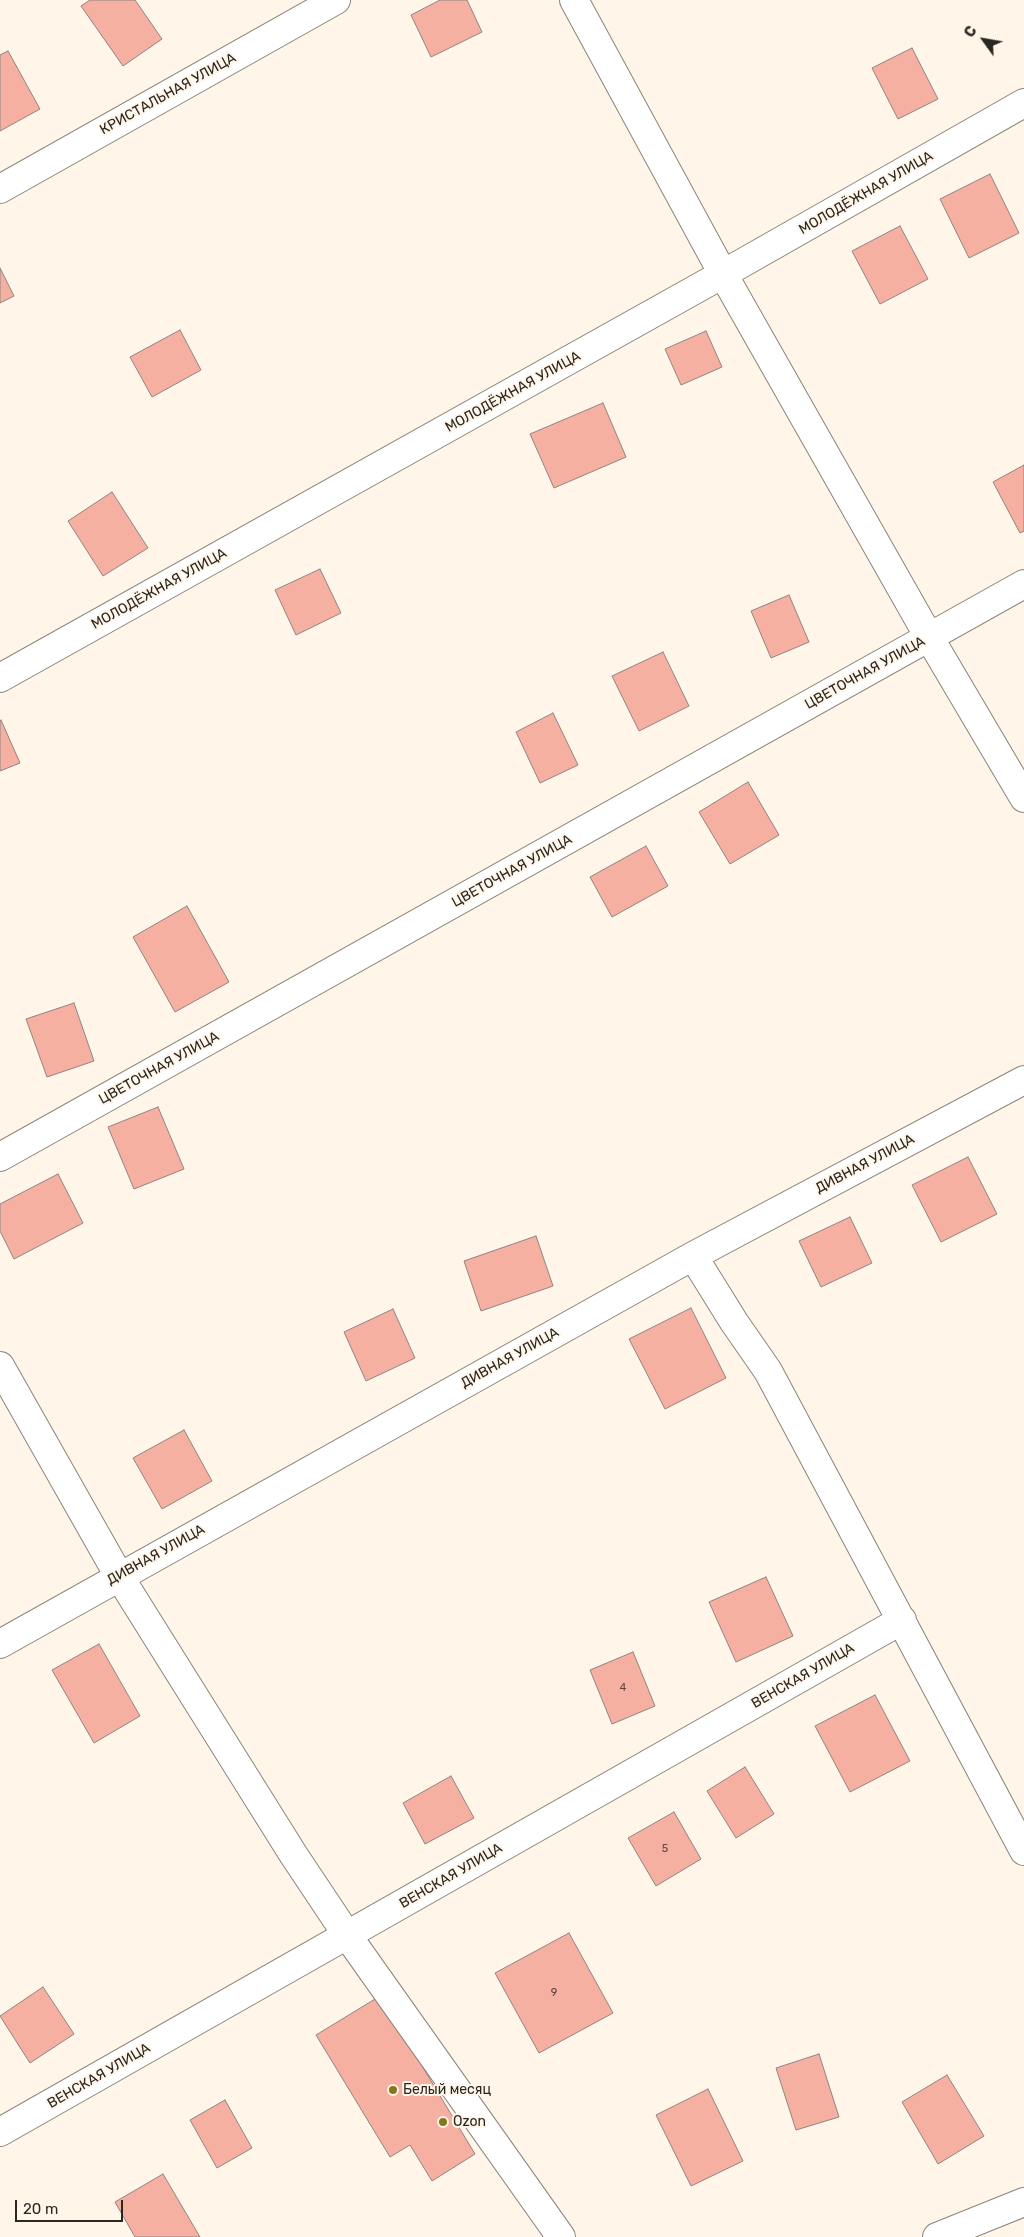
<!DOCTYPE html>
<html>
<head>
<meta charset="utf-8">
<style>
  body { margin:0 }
  #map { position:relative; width:1024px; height:2237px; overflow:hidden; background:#fff5e9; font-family:Rubik,sans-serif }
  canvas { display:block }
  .north { position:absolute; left:959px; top:15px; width:50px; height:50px; -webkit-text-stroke:4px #fff5e9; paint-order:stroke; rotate:302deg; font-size:14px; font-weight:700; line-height:20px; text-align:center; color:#2a2622 }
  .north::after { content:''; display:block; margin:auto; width:18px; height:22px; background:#2a2622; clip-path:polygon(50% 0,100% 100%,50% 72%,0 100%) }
  .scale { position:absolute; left:15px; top:2200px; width:108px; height:22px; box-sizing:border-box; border:2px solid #2a2622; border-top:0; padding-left:6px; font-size:15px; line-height:18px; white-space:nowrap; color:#2a2622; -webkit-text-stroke:4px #fff5e9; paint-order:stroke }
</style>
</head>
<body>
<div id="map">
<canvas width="1024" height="2237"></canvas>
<div class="north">С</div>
<div class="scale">20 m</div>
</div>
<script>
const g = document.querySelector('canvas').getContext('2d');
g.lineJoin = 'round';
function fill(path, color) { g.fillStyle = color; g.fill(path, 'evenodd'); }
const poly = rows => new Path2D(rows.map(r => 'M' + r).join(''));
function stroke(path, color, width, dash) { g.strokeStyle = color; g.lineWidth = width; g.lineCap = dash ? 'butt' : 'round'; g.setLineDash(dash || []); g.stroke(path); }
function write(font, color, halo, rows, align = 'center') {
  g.font = font + ' Rubik,sans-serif'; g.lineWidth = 4; g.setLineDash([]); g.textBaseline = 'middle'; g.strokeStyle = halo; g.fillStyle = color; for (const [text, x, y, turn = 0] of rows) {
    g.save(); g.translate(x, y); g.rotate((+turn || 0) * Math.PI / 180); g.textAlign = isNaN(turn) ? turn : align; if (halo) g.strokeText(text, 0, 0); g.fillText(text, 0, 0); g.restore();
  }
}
const building = poly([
  [90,0,135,0,162,39,123,66,81,6,90,0],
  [440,0,467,0,482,32,431,57,411,15,440,0],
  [912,48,938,99,898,119,872,68,912,48],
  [8,51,40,109,0,131,0,55,8,51],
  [990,174,1019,233,969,258,940,199,990,174],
  [900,226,928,279,880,304,852,251,900,226],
  [0,268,14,296,0,303,0,268],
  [180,330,201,370,152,397,130,357,180,330],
  [706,331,722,367,681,385,665,349,706,331],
  [603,403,626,457,554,488,530,434,603,403],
  [1024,465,1024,531,1020,533,993,482,1024,465],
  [112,492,148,548,103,576,68,521,112,492],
  [320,569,341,613,296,635,275,590,320,569],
  [789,595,809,642,771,658,751,611,789,595],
  [663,652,689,706,639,731,612,676,663,652],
  [553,713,578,765,540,783,516,732,553,713],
  [1,720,20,763,0,771,0,721,1,720],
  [748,782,779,835,730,864,699,812,748,782],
  [646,846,668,886,612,917,590,877,646,846],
  [187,906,229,982,175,1012,133,937,187,906],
  [74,1003,94,1061,47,1077,26,1019,74,1003],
  [158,1107,184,1169,134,1189,108,1127,158,1107],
  [968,1157,997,1214,941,1242,912,1185,968,1157],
  [58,1174,83,1223,14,1259,0,1231,0,1204,58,1174],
  [850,1217,872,1263,821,1287,799,1241,850,1217],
  [536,1236,553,1286,481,1311,464,1261,536,1236],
  [691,1308,726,1378,665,1409,629,1339,691,1308],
  [393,1309,415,1358,366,1381,344,1332,393,1309],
  [184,1430,212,1481,162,1509,133,1458,184,1430],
  [766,1577,793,1636,736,1662,709,1602,766,1577],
  [99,1644,140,1716,94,1743,52,1670,99,1644],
  [633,1652,655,1706,612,1724,590,1670,633,1652],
  [875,1695,910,1761,850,1792,815,1726,875,1695],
  [745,1767,774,1814,736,1838,707,1791,745,1767],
  [451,1776,474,1818,425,1844,403,1803,451,1776],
  [674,1812,701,1859,656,1886,628,1838,674,1812],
  [569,1933,613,2013,539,2053,495,1973,569,1933],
  [43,1987,74,2034,30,2063,0,2016,43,1987],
  [380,1996,475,2154,432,2181,410,2145,390,2157,316,2035,380,1996],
  [819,2054,839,2117,796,2130,776,2068,819,2054],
  [947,2075,984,2136,938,2164,902,2102,947,2075],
  [708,2089,743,2161,691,2186,656,2115,708,2089],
  [225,2100,252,2148,217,2168,190,2120,225,2100],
  [163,2174,200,2237,135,2237,115,2202,163,2174]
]);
const minor = poly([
  [574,0,723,274,929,637,1024,798],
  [0,189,336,0],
  [0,678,723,274,1024,103],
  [0,1157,1024,584],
  [693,1256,734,1322,768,1371,1024,1851],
  [0,1366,119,1576,293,1854,347,1935,561,2237],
  [0,1644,693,1256,1024,1080],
  [0,2132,902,1620],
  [937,2237,1024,2202]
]);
const markers = [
  [393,2090,5,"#8a761a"],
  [443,2122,5,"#8a761a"]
];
const numberNames = [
  ["4",623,1688],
  ["5",665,1849],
  ["9",554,1993]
];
const streetNames = [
  ["КРИСТАЛЬНАЯ УЛИЦА",168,94,-29],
  ["МОЛОДЁЖНАЯ УЛИЦА",866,193,-30],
  ["МОЛОДЁЖНАЯ УЛИЦА",513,392,-29],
  ["МОЛОДЁЖНАЯ УЛИЦА",159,589,-29],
  ["ЦВЕТОЧНАЯ УЛИЦА",865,673,-29],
  ["ЦВЕТОЧНАЯ УЛИЦА",512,871,-29],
  ["ЦВЕТОЧНАЯ УЛИЦА",159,1068,-29],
  ["ДИВНАЯ УЛИЦА",865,1164,-28],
  ["ДИВНАЯ УЛИЦА",510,1358,-29],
  ["ДИВНАЯ УЛИЦА",156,1555,-29],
  ["ВЕНСКАЯ УЛИЦА",803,1676,-30],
  ["ВЕНСКАЯ УЛИЦА",451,1876,-30],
  ["ВЕНСКАЯ УЛИЦА",99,2076,-30]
];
const poiNames = [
  ["Белый месяц",403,2090],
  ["Ozon",453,2122]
];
fill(building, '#f5b0a2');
stroke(building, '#928380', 1);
stroke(minor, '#8d8479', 30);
stroke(minor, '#fff', 28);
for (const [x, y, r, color] of markers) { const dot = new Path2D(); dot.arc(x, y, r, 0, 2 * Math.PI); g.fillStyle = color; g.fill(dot); stroke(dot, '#fff5e9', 2); }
write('11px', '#5d4842', null, numberNames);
write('14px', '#2a2622', '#fff5e9', streetNames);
write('14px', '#2a2622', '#fff5e9', poiNames, 'left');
</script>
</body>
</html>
